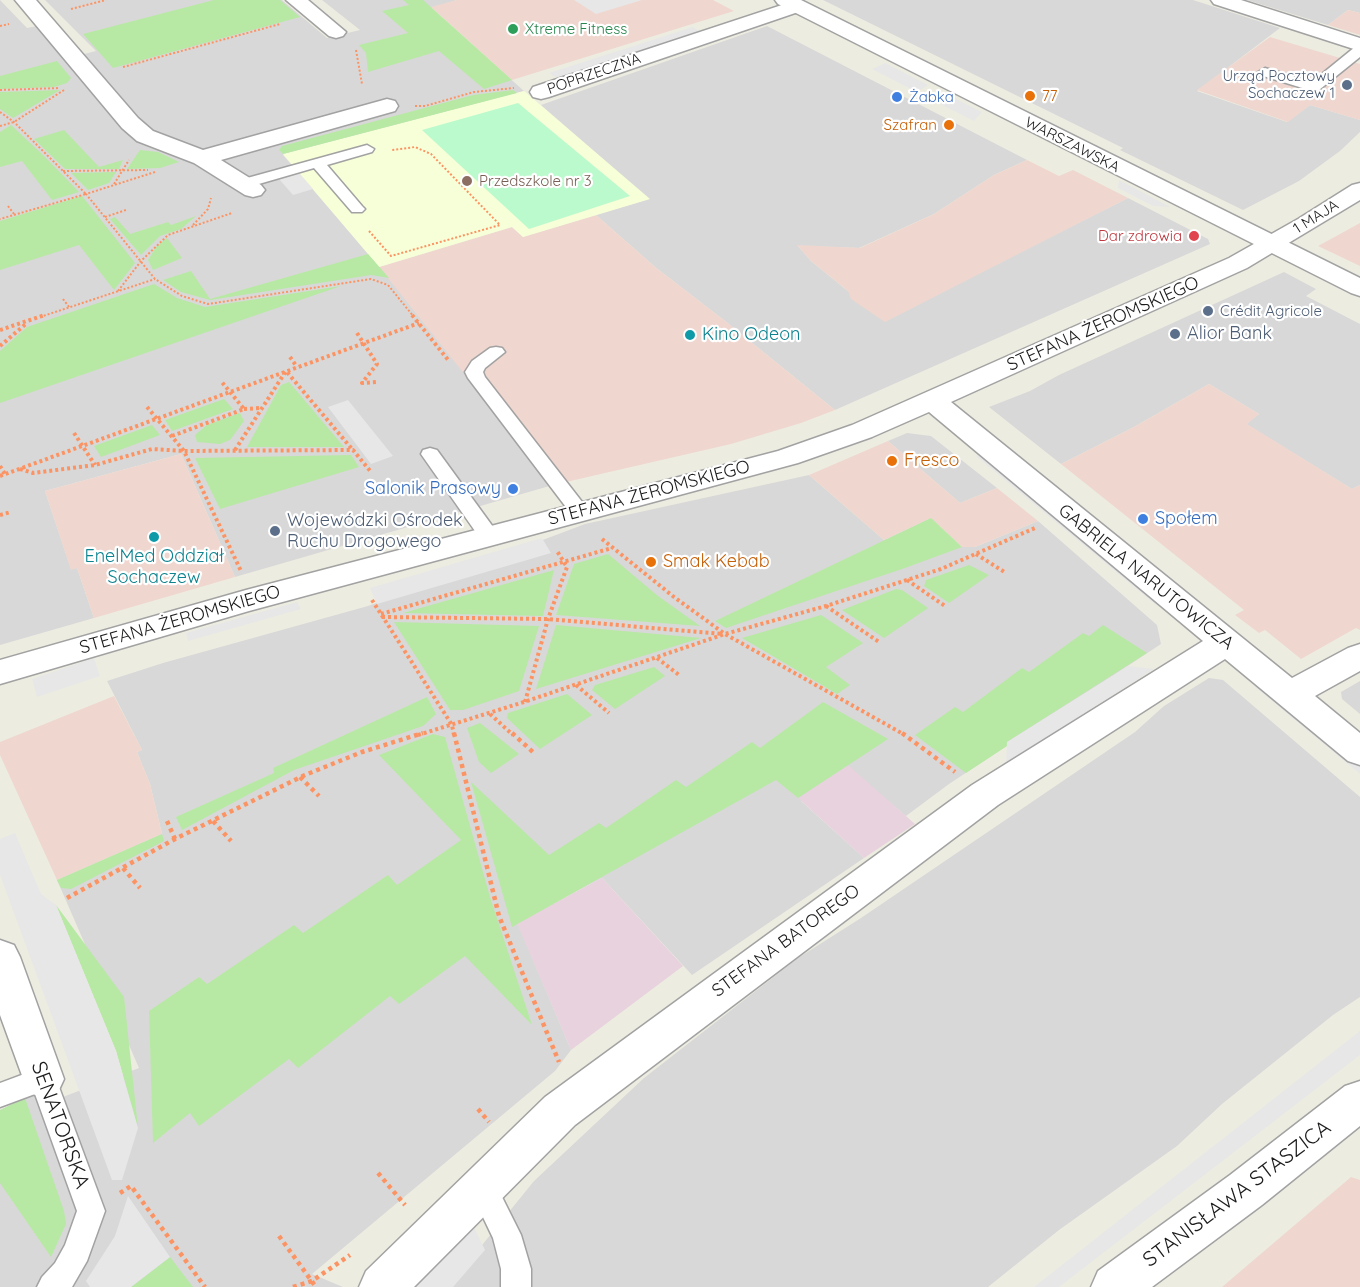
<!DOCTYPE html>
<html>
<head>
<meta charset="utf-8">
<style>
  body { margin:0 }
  canvas { display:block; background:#edece0 }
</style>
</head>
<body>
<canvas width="1360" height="1287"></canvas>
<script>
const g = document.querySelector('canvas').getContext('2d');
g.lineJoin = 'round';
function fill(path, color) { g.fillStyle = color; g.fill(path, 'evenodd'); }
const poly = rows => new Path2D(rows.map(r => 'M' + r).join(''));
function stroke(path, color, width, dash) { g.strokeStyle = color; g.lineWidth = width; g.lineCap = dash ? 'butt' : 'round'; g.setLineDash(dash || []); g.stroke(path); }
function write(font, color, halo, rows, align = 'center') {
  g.font = font + ' Quicksand,sans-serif'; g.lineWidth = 4.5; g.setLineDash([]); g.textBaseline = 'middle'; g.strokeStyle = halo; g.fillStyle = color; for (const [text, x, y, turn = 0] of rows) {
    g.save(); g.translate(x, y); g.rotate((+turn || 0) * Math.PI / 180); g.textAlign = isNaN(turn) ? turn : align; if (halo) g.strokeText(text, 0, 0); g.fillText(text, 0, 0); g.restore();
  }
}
const residential = poly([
  [0,0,27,28,37,26,68,58,96,51,45,0,282,0,327,38,360,30,322,0,457,0,431,8,524,91,283,155,381,268,553,485,235,577,181,454,45,491,71,569,77,568,94,618,0,645],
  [823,0,1193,0,1280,28,1197,91,1287,122,1310,105,1360,120,1360,132,1340,151,1299,181,1243,210,1120,150,1123,148],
  [1247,0,1360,0,1360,13,1348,10,1328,25],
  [767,26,1027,160,994,175,934,214,859,248,798,246,811,261,849,292,945,290,1128,198,1208,239,1210,244,835,410,725,321,655,267,596,215,649,199,541,105],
  [1284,272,1316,289,1306,296,1360,324,1360,485,1352,489,1246,424,1259,414,1209,384,1134,427,1061,464,989,407,1030,391,1059,375],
  [907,433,931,436,997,488,960,503,888,441],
  [809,475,884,540,931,518,961,547,975,547,1038,521,1157,625,1161,644,949,784,906,816,888,801,801,801,864,858,692,975,602,878,517,922,571,1050,555,1071,312,1274,343,1287,0,1287,0,1110,42,1090,47,1103,139,1068,57,880,162,834,150,784,137,752,142,750,107,681,163,663,368,606,585,524],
  [1209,678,1223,680,1360,797,1360,997,1333,1015,1222,1104,1177,1146,1059,1230,988,1287,448,1287,534,1181,644,1078,798,958,861,918,1135,732,1164,706],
  [1360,681,1360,714,1342,699,1341,692]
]);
const commercial = poly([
  [457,0,713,0,734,11,512,80,431,7],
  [1348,10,1360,13,1360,35,1328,25],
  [1270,37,1360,64,1360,120,1310,105,1288,122,1197,90],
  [1027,160,1059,176,1073,170,1128,198,885,322,851,299,848,291,811,261,797,245,860,248,934,214,994,175],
  [596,215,655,267,725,321,835,410,801,423,731,444,553,485,379,267,512,227,523,237],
  [1360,223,1360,266,1318,246],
  [1209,384,1259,414,1247,424,1352,489,1360,485,1360,630,1356,628,1301,659,1265,630,1259,633,1235,615,1244,610,1061,464,1134,427],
  [888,441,960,503,997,488,1038,521,975,547,962,547,931,518,884,540,809,475],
  [181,454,235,577,94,618,77,568,71,570,45,491],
  [114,696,142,750,137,752,150,784,162,834,57,880,0,755,0,742],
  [1351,1177,1360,1180,1360,1287,1222,1287]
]);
const industrial = poly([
  [848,765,915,824,864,858,798,798],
  [602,878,683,966,571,1050,517,923]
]);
const education = poly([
  [524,91,650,199,523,237,512,227,379,267,283,154]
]);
const grass = poly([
  [214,0,280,0,300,17,113,68,83,34],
  [403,0,423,0,512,80,484,89,439,51,368,72,366,53,359,45,408,33,382,11,409,5],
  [57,61,71,78,67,83,54,87,0,89,0,76],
  [60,90,13,118,0,109,0,92],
  [513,90,517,93,283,154,279,150,282,146,473,95],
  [11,125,45,157,79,192,52,200,22,161,0,167,0,132],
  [64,130,99,167,123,160,119,169,65,169,34,139],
  [140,150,158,152,179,162,160,168,127,169],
  [116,172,109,183,88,190,71,173],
  [82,196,135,263,114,290,79,245,0,270,0,221],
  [196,216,181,229,160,236,141,255,110,219,115,217,130,234,168,222,171,225],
  [167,238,182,258,153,270,148,260,156,247],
  [368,254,389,278,371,275,210,300,181,292,163,280,191,271,210,299],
  [154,284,177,298,205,307,341,286,0,403,0,351,27,327],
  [289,382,344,447,247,447,281,385],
  [224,399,233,409,172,431,165,420],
  [240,413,244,421,230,440,220,444,197,442,195,435,207,425],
  [152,425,160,435,101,457,94,446],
  [351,455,359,467,220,509,195,458],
  [931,518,962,547,905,568,726,628,715,621],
  [608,554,658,596,700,626,556,615,574,564],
  [969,565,989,575,949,603,924,586,926,580],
  [554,570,543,616,403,613],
  [896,589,902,590,928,608,884,638,842,610],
  [821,615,863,643,826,667,850,685,837,694,742,638],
  [394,622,539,626,519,691,463,710,450,710],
  [556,625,701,638,536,689],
  [1103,625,1147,653,1007,742,1007,746,966,773,915,735,955,707,963,712,1022,668,1029,672,1083,633,1089,636],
  [654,667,665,676,615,709,592,690,595,685],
  [567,694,592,715,540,749,507,718,508,713],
  [427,697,436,714,423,726,294,770,182,830,176,817,274,773,273,768],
  [823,702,888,739,798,798,776,780,512,927,471,782,549,855,599,823,606,828,676,780,686,787,752,742,760,748],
  [480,723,519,754,491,773,479,762,467,728],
  [433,734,445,737,490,897,532,1025,465,956,399,1004,390,996,298,1068,289,1059,199,1126,190,1113,153,1143,149,1011,199,977,207,984,294,925,303,933,388,875,397,885,461,840,379,755],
  [162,834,164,841,71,889,61,888,57,880],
  [56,905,124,997,138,1128,116,1051],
  [25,1098,64,1211,66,1224,51,1257,0,1183,0,1110],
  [170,1257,193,1287,131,1287]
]);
const park = poly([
  [518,103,630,196,529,229,422,130]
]);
const parking = poly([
  [574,0,642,0,596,14],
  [693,27,704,34,559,79,549,73],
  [885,63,928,85,917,92,872,69],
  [950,96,982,112,974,121,942,105],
  [299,173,313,189,293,195,279,179],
  [1119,180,1170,207,1153,206,1118,188],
  [348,400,393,456,371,464,328,407],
  [983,453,1164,601,1156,605,976,456],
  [542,538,551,553,377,604,370,588],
  [297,602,301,609,188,641,186,633],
  [94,658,100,676,37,697,32,679],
  [1128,666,1154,669,1006,763,1007,742],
  [1263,682,1360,762,1360,774,1254,686],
  [15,833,41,894,56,905,116,1051,138,1128,122,1180,112,1180,0,875,0,839],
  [1360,1031,1360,1055,1059,1287,1034,1287],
  [128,1196,170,1257,131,1287,90,1287,86,1281,115,1236],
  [468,1215,485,1250,453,1287,401,1287]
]);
const pathFar2 = poly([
  [71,9,106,0],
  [0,26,9,24],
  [356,50,362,84],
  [123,67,280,24],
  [0,90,60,88],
  [415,106,425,106,474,92,514,88],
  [0,112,14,122,86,194,0,219],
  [0,126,14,122,64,90],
  [63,171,148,170],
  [155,172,86,194,155,279,182,296,208,304,371,279,388,285,414,317],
  [114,184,129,160],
  [8,206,14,214],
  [105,217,126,210],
  [193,225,208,209,211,198],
  [369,231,391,256,500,225,431,154,415,147,392,150],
  [118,291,141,261,168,235,232,213],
  [63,299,69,307],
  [40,317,155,279]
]);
const pathFar1 = poly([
  [412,315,449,361],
  [0,330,45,315],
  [357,333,377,364,362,383,377,382],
  [0,346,27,323],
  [290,357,297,367],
  [147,407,184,451,241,571],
  [244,409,261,408],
  [74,433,95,465],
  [172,436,244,409,221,381],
  [235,450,286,371,352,449],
  [0,466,5,474],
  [20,469,33,473,95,465,152,449,184,451,353,450,371,472],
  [0,476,419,323],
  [0,515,11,512],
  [602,539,674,597,725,634,905,735],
  [976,554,1006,573],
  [907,580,945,606],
  [372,600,452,725,454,735],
  [826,606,879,642],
  [381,614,612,548],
  [382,617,548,619,722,634],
  [657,658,679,675],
  [576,685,609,713],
  [525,702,548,619,567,567,557,551],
  [490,714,513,735],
  [418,735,524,702,725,634,826,606,941,569,1035,528]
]);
const path = poly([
  [454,733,499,916,559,1062],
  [512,733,534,753],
  [902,733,955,772],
  [300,777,319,796],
  [167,821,175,839],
  [213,821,231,841],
  [123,868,140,888],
  [67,898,175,839,305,775,362,752,423,733],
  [478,1109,489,1122],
  [378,1173,405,1205],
  [120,1193,131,1186,205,1287],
  [279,1236,316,1287],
  [293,1287,312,1281,350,1255]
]);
const service = poly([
  [1360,46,1360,57,1319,90,1309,90,1260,75,1258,72,1265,68,1312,82,1355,47,1360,46],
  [367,145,374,149,372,152,327,165,362,206,365,209,362,212,352,212,314,168,245,188,237,183,240,180,367,145],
  [496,347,502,348,505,352,485,368,483,372,485,377,586,507,589,511,586,515,579,517,572,515,468,378,465,372,472,361,490,348,496,347],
  [430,448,437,450,496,531,499,536,496,541,489,542,482,541,421,454,423,450,430,448],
  [43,1067,52,1071,56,1079,105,1211,87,1261,72,1287,37,1287,42,1277,55,1263,65,1245,77,1211,35,1094,0,1107,0,1083,43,1067],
  [483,1175,493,1179,521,1235,531,1269,531,1287,501,1287,501,1269,493,1238,469,1188,473,1179,483,1175]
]);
const minor = poly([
  [15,0,36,0,138,118,153,131,203,150,387,99,395,101,398,106,395,111,221,160,261,185,265,190,261,195,253,197,245,195,194,163,137,141,122,128,15,0],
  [286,0,308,0,346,32,343,36,336,38,329,36,286,0],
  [797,0,804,2,807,6,804,10,549,97,541,99,533,97,530,92,533,87,797,0],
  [1211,0,1241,0,1360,38,1360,51,1214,4,1211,0],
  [1360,183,1360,200,1247,268,951,402,1292,678,1348,648,1360,644,1360,671,1315,696,1360,733,1360,765,1348,761,1225,659,998,805,575,1125,414,1287,359,1287,366,1271,545,1097,972,785,1203,641,929,412,872,437,798,463,249,611,0,684,0,660,246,590,778,451,852,425,1229,258,1298,219,1352,185,1360,183],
  [0,940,14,945,20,957,64,1079,58,1092,43,1098,28,1092,0,1015,0,940]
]);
const tertiary = poly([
  [775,0,801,0,1360,278,1360,296,1351,293,778,4,775,0],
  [1360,1081,1360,1126,1262,1205,1152,1287,1091,1287,1098,1271,1230,1175,1345,1086,1360,1081]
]);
const markers = [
  [513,29,6,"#2e9e5b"],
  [1347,85,6,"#5c6f8a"],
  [1030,96,6,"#e8710a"],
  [897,97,6,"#3f7fe0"],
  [949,125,6,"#e8710a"],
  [467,181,6,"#8d6e63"],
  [1194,236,6,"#e0444e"],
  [1208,311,6,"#5c6f8a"],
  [1175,334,6,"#5c6f8a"],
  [690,335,6,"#0f9aa8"],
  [892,461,6,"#e8710a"],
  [513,489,6,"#3f7fe0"],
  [1143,519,6,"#3f7fe0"],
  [275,531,6,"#5c6f8a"],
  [154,537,6,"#0f9aa8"],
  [651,562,6,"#e8710a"]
];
const farLeisurenames = [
  ["Xtreme Fitness",525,29]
];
const farStreetnames = [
  ["POPRZECZNA",594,74,-19],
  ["WARSZAWSKA",1072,145,27],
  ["1 MAJA",1316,217,-32]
];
const farServicenames = [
  ["Urząd Pocztowy",1335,76],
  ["Sochaczew 1",1335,93],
  ["Crédit Agricole",1220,311,"left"]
];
const farFoodnames = [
  ["77",1042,96],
  ["Szafran",937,125,"right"]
];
const farShopnames = [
  ["Żabka",909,97]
];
const farEducationnames = [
  ["Przedszkole nr 3",479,181]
];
const farHealthnames = [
  ["Dar zdrowia",1182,236]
];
const streetNames = [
  ["STEFANA ŻEROMSKIEGO",1103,324,-24],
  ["STEFANA ŻEROMSKIEGO",649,493,-15],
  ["GABRIELA NARUTOWICZA",1146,577,39],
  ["STEFANA ŻEROMSKIEGO",180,620,-16],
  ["STEFANA BATOREGO",786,941,-36]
];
const serviceNames = [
  ["Alior Bank",1187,334],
  ["Wojewódzki Ośrodek",287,521],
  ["Ruchu Drogowego",287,542]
];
const cultureNames = [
  ["Kino Odeon",702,335],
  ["EnelMed Oddział",154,557,"center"],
  ["Sochaczew",154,578,"center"]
];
const foodNames = [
  ["Fresco",904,461],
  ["Smak Kebab",663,562]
];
const shopNames = [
  ["Salonik Prasowy",501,489],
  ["Społem",1155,519,"left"]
];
const nearStreetnames = [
  ["SENATORSKA",60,1125,70],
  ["STANISŁAWA STASZICA",1237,1194,-37]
];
fill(residential, '#d9d8d8');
fill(commercial, '#efd7cf');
fill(industrial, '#e7d2de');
fill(education, '#f7ffd8');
fill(grass, '#b7e9a4');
fill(park, '#bbfacd');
fill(parking, '#e7e7e7');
stroke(service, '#a2a2a2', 3);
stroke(minor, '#a2a2a2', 3);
stroke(tertiary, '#a2a2a2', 3);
stroke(pathFar2, '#fc9363', 2, [2, 2]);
stroke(pathFar1, '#fc9363', 4, [3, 3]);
stroke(path, '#fc9363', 4.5, [4, 4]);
fill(service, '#fff');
fill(minor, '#fff');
fill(tertiary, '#fff');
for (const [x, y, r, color] of markers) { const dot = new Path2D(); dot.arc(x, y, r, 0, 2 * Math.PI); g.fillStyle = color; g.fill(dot); stroke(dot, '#fff', 2); }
write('15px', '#27864d', '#fff', farLeisurenames, 'left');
write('15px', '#1b1b1b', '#fff', farStreetnames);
write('15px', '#4e5e75', '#fff', farServicenames, 'right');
write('15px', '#c56008', '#fff', farFoodnames, 'left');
write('15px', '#366cbe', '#fff', farShopnames, 'left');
write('15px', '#785e54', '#fff', farEducationnames, 'left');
write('15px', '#be3a42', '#fff', farHealthnames, 'right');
write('18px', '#1b1b1b', '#fff', streetNames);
write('18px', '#4e5e75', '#fff', serviceNames, 'left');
write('18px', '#0d838f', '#fff', cultureNames, 'left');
write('18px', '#c56008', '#fff', foodNames, 'left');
write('18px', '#366cbe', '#fff', shopNames, 'right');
write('21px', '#1b1b1b', '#fff', nearStreetnames);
</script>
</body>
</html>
